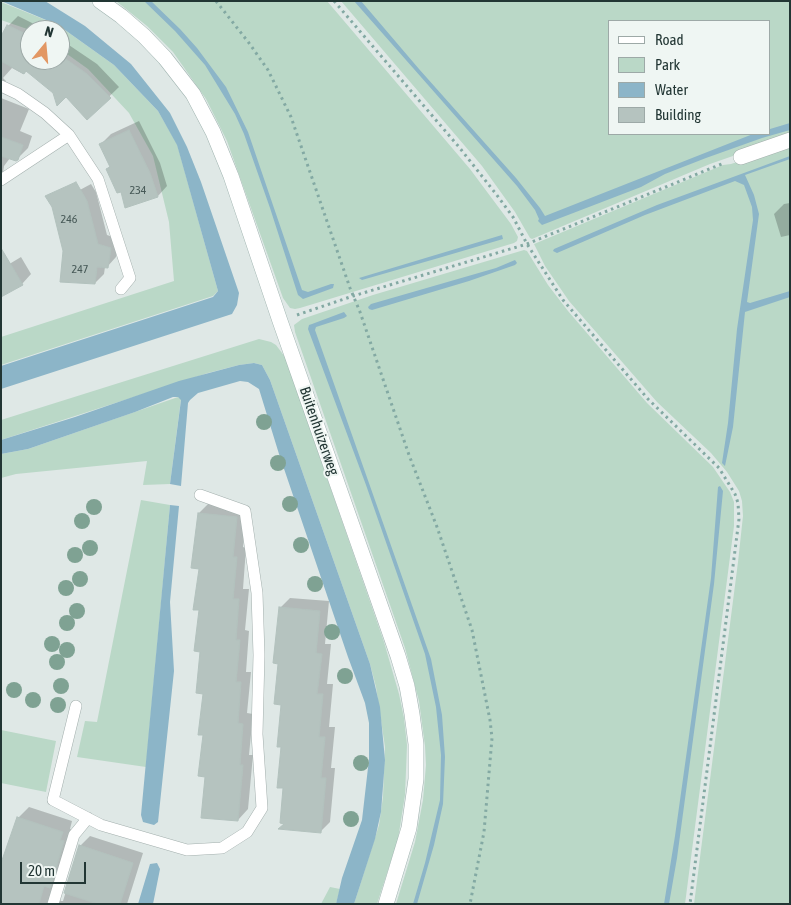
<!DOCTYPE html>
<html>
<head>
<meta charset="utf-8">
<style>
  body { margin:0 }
  #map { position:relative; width:791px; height:905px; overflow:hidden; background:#dfe8e6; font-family:"Asap Condensed",sans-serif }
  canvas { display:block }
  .frame { position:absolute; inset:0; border:2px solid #223634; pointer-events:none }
  .legend { position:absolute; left:608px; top:20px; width:162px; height:115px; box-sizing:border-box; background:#eff6f3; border:1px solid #9da9a7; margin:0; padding:6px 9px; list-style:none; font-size:15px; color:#223634 }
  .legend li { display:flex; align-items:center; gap:10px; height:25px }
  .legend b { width:25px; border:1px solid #9da9a7 }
  .north { position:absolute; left:20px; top:20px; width:50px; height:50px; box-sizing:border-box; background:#eff6f3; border:1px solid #9da9a7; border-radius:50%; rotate:17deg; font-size:14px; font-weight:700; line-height:20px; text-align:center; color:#223634 }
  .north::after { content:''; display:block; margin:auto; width:18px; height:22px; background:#e29763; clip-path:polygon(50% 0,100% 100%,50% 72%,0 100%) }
  .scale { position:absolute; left:20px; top:862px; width:66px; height:22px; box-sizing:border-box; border:2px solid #223634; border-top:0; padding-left:6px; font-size:15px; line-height:18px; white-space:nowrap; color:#223634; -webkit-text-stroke:4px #eff6f3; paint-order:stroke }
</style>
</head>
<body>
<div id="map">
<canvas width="791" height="905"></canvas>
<div class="frame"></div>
<ul class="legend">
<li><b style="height:6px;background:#fff"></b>Road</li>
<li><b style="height:14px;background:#bad8c7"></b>Park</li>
<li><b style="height:14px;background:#8cb5c8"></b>Water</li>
<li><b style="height:14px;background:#b5c3bf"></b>Building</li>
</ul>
<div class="north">N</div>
<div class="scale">20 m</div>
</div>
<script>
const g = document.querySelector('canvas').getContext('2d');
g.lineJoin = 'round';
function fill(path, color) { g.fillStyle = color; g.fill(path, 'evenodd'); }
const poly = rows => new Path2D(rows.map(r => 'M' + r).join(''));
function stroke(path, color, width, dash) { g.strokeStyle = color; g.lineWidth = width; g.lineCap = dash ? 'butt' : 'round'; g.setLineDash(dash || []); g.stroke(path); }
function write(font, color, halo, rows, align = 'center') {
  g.font = font + ' "Asap Condensed",sans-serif'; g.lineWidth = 4; g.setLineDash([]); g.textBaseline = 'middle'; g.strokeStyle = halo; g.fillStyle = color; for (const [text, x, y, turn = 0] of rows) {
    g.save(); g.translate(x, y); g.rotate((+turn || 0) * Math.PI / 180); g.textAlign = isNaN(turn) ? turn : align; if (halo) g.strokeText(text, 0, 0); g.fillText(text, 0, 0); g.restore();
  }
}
const green = poly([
  [116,1,327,1,470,169,511,224,518,237,517,241,514,243,300,308,295,309,290,308,283,298,227,141,206,99,173,52,147,26],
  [341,1,790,1,790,136,710,164,532,239,530,238,515,212,482,166],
  [610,21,770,21,770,134,610,134],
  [1,2,58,25,114,65,158,111,177,144,218,291,213,296,1,365,1,337,174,281,169,222,153,156,129,113,88,69,60,49,60,30,30,30,1,20],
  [790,145,790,904,694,904,738,562,743,516,742,501,739,491,727,472,711,453,657,402,569,301,545,266,534,244,723,165,731,164],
  [524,250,527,251,548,285,568,311,647,403,713,467,730,492,734,502,734,526,685,904,396,904,415,842,423,800,426,765,425,746,419,701,405,648,295,332,294,325,302,319,373,295],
  [259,339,271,342,276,345,285,357,384,642,399,694,404,718,407,745,405,795,398,839,377,904,354,904,379,825,383,797,385,747,376,687,370,664,270,380,262,365,254,363,239,365,208,373,1,440,1,420],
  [178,397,181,399,170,484,143,485,147,461,16,474,1,478,1,454,28,449],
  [141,500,170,505,146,767,77,757,85,721,97,722],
  [1,730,56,741,46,792,1,783],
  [330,887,340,889,336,904,321,904]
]);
const water = poly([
  [1,1,45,1,85,26,131,64,170,113,187,147,201,182,239,293,237,305,232,314,1,389,1,366,213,297,218,291,177,145,158,111,114,65,58,25],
  [144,1,151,1,180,29,197,48,226,87,248,132,302,290,308,292,331,284,334,284,333,288,303,299,298,295,270,208,244,134,235,114,205,65,175,31],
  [354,1,361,1,419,69,516,178,540,208,545,216,753,134,770,134,770,129,790,123,790,130,762,138,706,158,665,174,641,187,542,225,538,221,539,219,535,210,517,186],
  [790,156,790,159,745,175,754,195,759,214,747,302,750,303,790,291,790,297,745,312,733,427,725,466,722,463,728,423,737,329,753,220,752,207,744,185,735,181,645,215,564,250,557,253,553,251,554,249,657,205],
  [502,235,503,239,442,257,362,280,359,278],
  [515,260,517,263,515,265,469,281,372,310,369,309,368,307,371,304,496,268],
  [344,312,347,316,344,318,316,327,315,330,431,659,442,715,445,757,443,804,434,845,417,904,413,904,425,863,440,800,441,755,436,707,425,654,366,485,308,329,309,325,312,324],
  [254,363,262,365,270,380,370,664,380,707,385,760,381,812,375,839,354,904,336,904,342,878,362,820,369,759,369,723,365,703,348,657,279,454,259,389,248,382,240,381,198,393,190,400,188,403,181,486,170,484,181,400,178,397,173,397,135,412,28,449,1,454,1,440,75,417,179,381,239,365],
  [720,486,723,491,714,584,677,858,669,904,664,904,675,836,711,578,718,487],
  [170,505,179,506,170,602,174,671,158,822,154,825,143,822,141,815],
  [157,863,160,869,153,904,138,904,150,864]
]);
const shadow = poly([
  [18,16,46,30,30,30,30,60,60,60,60,39,97,64,119,87,87,118,66,96,55,92,27,70,23,74,12,68,3,78,6,81,1,85,1,39,8,26],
  [1,98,29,109,20,131,32,136,28,148,17,159,10,158,4,166,3,173,1,175],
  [139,121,160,163,167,186,158,196,126,206,121,191,107,169,111,165,101,144,111,134],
  [91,184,96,192,107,235,119,239,116,257,107,267,105,267,104,274,95,283,64,251,63,199],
  [790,203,790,235,781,237,774,214,784,204],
  [21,257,31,274,22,284,6,266],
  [209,503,247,507,243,547,246,548,243,589,249,589,245,630,249,631,246,672,251,672,247,713,253,714,249,755,253,755,248,809,238,820,207,775,204,734,205,693,202,651,199,513],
  [290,598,329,601,325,644,331,644,327,684,333,684,329,727,335,727,331,768,335,768,330,822,320,832,286,822,280,663,280,608],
  [29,807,72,821,70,829,74,831,56,896,61,901,63,901,80,846,90,836,143,853,127,904,1,904,18,818]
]);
const building = poly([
  [7,25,30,36,30,60,60,60,60,55,87,74,111,98,87,120,66,97,57,106,53,93,26,71,24,74,1,61,1,36,7,25],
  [129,130,150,173,158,197,125,208,121,192,117,193,106,169,110,167,99,144,129,130],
  [1,137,23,145,18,160,16,161,1,156,1,137],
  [76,182,87,201,98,244,111,248,108,268,97,267,95,284,60,282,63,251,52,207,45,196,76,182],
  [1,248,23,285,1,297,1,248],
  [198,513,237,517,233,557,237,557,233,599,239,599,236,640,240,640,236,682,241,682,238,723,243,724,240,765,243,765,238,821,201,818,205,777,198,776,203,735,198,735,203,694,196,693,200,652,194,651,199,610,193,610,199,569,191,568,198,513],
  [279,607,320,611,316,653,322,654,317,694,323,694,319,737,325,737,321,778,326,778,321,833,278,829,284,824,280,823,283,788,277,788,281,747,277,747,281,705,274,704,278,664,273,663,279,607],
  [17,817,63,832,60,840,64,841,50,888,44,886,39,904,1,904,1,863,17,817],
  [79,845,133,863,120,904,98,904,64,893,79,845]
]);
const path = poly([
  [216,1,249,43,268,70,291,117,350,288,360,312,409,455,437,527,472,630,490,720,492,738,484,832,470,904],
  [334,1,459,147,496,194,513,217,527,244,563,300,648,399,719,468,735,494,738,503,739,519,690,904],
  [297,315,353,296,527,244,724,163]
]);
const lane = poly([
  [1,86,18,94,45,113,69,135,98,179,130,278,121,289],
  [1,180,69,135],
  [76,706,53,800,101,825,187,850,222,848,247,832,262,808,257,734,259,655,257,593,245,511,200,495],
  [53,904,74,835,88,818]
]);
const street = poly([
  [741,157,790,140]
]);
const secondary = poly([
  [100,1,121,16,144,36,165,58,193,94,213,132,231,176,280,321,398,656,407,686,412,714,416,744,416,779,409,828,386,904]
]);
const trees = [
  [264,422],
  [278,463],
  [290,504],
  [94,507],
  [82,521],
  [301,545],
  [90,548],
  [75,555],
  [80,579],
  [315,584],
  [66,588],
  [77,611],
  [67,623],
  [332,632],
  [52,644],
  [67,650],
  [57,662],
  [345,676],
  [61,686],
  [14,690],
  [33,700],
  [58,705],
  [361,763],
  [351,819]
];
const numberNames = [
  ["234",138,190],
  ["246",69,219],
  ["247",80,269]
];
const streetNames = [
  ["Buitenhuizerweg",319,431,71]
];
fill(green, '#bad8c7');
fill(water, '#8cb5c8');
fill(shadow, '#0003');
fill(building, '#b5c3bf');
stroke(building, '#b2c1bd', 1);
stroke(lane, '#a3afad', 12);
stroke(street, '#a3afad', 16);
stroke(secondary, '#9fb3af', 16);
stroke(path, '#83a9a3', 3, [2.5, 4]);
stroke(lane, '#fff', 11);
stroke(street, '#fff', 15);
stroke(secondary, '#fff', 15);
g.fillStyle = '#7fa293';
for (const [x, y] of trees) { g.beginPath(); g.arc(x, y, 8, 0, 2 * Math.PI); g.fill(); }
write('12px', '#475957', null, numberNames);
write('15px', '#223634', '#eff6f3', streetNames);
</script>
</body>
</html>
